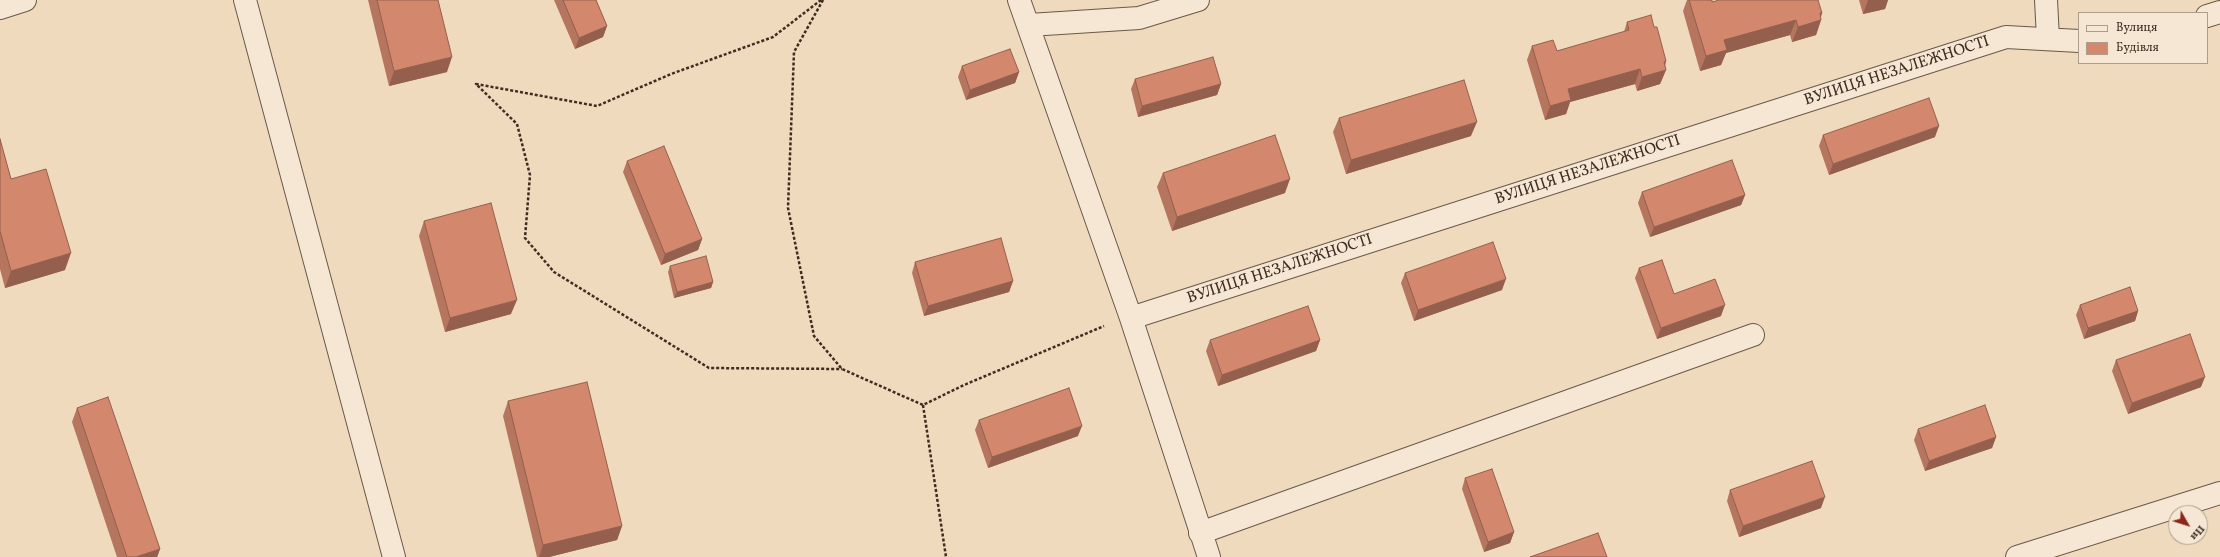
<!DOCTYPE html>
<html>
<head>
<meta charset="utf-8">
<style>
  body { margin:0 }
  #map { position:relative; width:2220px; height:557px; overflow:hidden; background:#efdabd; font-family:Vollkorn,serif }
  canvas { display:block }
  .legend { position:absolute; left:2078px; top:12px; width:130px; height:52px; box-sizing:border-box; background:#f5e7d4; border:1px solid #ac9d8d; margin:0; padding:5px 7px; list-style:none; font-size:12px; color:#3f2d22 }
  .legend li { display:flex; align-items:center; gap:8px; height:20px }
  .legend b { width:20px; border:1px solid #ac9d8d }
  .north { position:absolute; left:2168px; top:505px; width:40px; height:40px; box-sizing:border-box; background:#f5e7d4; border:1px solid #ac9d8d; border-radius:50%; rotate:129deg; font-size:11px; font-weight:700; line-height:16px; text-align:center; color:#3f2d22 }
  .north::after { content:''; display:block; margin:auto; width:14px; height:18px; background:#8f2418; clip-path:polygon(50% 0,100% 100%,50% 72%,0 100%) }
</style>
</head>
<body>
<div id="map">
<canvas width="2220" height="557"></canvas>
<ul class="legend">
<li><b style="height:5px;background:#f5e7d4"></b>Вулиця</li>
<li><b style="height:11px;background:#d3886e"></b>Будівля</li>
</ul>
<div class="north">Пн</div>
</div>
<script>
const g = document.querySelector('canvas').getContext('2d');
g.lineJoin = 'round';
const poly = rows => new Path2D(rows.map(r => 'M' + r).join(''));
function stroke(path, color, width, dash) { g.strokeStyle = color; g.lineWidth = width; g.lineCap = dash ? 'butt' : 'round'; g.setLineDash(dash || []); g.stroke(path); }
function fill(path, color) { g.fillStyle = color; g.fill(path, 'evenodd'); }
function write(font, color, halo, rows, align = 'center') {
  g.font = font + ' Vollkorn,serif'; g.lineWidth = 4; g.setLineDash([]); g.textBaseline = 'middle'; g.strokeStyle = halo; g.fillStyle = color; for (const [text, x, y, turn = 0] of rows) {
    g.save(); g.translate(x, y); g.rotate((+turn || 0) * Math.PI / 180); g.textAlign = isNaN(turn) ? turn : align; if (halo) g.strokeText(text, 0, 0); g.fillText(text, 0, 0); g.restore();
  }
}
const path = poly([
  [821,0,773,37,671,74,597,106,476,84,517,124,530,175,525,238,554,272,709,368,842,369],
  [823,0,794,52,788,208,814,336,842,369,923,405,964,385,1104,326],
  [923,405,946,557]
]);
const minor = poly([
  [245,0,394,557],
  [1019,0,1131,318,1209,557],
  [2046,0,2048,38],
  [0,8,25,0],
  [2207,16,2220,12],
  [1029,25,1139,18,1198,0],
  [1131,318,2006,37,2079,41],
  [1200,533,1753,335],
  [2017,557,2220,493]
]);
const wall = poly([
  [368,0,438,0,447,72,389,86],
  [554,0,596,0,607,26,603,37,575,49],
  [1687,0,1712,0,1712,2,1822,13,1821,17,1821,20,1816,35,1792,42,1790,35,1726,53,1721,65,1700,71,1683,11],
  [1859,0,1888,0,1885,9,1863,14],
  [1627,22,1654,27,1666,61,1665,66,1666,70,1660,84,1637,91,1635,84,1570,102,1566,114,1545,120,1527,60,1532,46,1557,51,1624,32],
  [962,66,1019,72,1015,83,966,100,958,77],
  [1135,79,1221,84,1217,95,1138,117,1131,89],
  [1339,118,1471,136,1346,174,1333,132],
  [1823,135,1935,137,1829,175,1819,146],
  [0,139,11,179,65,270,5,288,0,269],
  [627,161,702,239,698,250,661,265,623,172],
  [1163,173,1285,193,1172,231,1157,187],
  [1642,192,1745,195,1741,205,1650,237,1638,203],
  [424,221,511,314,445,332,419,236],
  [915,262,1013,281,1009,292,924,316,912,273],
  [670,266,713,282,711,288,674,298,668,272],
  [1639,268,1674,294,1721,316,1657,339,1635,278],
  [1405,273,1502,290,1414,321,1401,283],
  [2080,305,2138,311,2135,321,2084,339,2076,315],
  [1210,340,1320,340,1316,351,1218,386,1206,351],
  [2116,360,2201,387,2128,414,2112,371],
  [508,401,622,526,617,540,549,557,537,557,503,416],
  [77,408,160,549,157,557,117,557,72,422],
  [979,420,1078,436,988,468,975,430],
  [1918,429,1996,437,1992,448,1925,471,1914,440],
  [1465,478,1514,532,1510,543,1484,552,1462,489],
  [1730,490,1821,508,1739,537,1727,501]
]);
const shadedWall = poly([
  [1868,0,1888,0,1885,9,1863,14],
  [1820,13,1822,13,1819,21,1821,20,1816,35,1792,42,1798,27],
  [1796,20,1790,35,1726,53,1721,65,1700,71,1706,56,1724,40],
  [607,26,603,37,575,49,579,38],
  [452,57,447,72,389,86,394,71],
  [1666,61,1663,71,1666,70,1660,84,1637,91,1642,77],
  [1640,69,1635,84,1570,102,1566,114,1545,120,1550,106,1568,89],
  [1019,72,1015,83,966,100,970,90],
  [1221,84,1217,95,1138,117,1142,106],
  [1477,122,1471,136,1346,174,1351,160],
  [1939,126,1935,137,1829,175,1833,164],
  [1290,179,1285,193,1172,231,1177,217],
  [1745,195,1741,205,1650,237,1654,227],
  [702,239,698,250,661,265,665,254],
  [71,253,65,270,5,288,11,271],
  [1506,279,1502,290,1414,321,1418,310],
  [1013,281,1009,292,924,316,928,306],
  [713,282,711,288,674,298,677,292],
  [517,300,511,314,445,332,450,318],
  [1725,305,1721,316,1657,339,1661,328],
  [2138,311,2135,321,2084,339,2088,328],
  [1320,340,1316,351,1218,386,1222,375],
  [2205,377,2201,387,2128,414,2132,403],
  [1082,426,1078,436,988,468,992,457],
  [1996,437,1992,448,1925,471,1929,461],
  [1825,497,1821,508,1739,537,1743,526],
  [622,526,617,540,549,557,539,557,543,545],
  [1514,532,1510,543,1484,552,1488,542],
  [160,549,157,557,136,557]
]);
const building = poly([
  [377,0,438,0,452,57,394,71,377,0],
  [563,0,596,0,607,26,579,38,563,0],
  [1689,0,1712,0,1712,2,1719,0,1818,0,1822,13,1820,13,1821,20,1798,27,1796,20,1724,40,1727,50,1706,56,1689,0],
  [1651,15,1654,27,1657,27,1666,61,1664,62,1666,70,1642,77,1640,69,1568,89,1571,100,1550,106,1532,46,1553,40,1557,51,1629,30,1627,22,1651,15],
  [1010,49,1019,72,970,90,962,66,1010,49],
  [1213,57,1221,84,1142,106,1135,79,1213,57],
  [1464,80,1477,122,1351,160,1339,118,1464,80],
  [1929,98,1939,126,1833,164,1823,135,1929,98],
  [1275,135,1290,179,1177,217,1163,173,1275,135],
  [0,139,11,179,46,169,71,253,11,271,0,231,0,139],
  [664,146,702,239,665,254,627,161,664,146],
  [1732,160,1745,195,1654,227,1642,192,1732,160],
  [491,203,517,300,450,318,424,221,491,203],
  [1001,238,1013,281,928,306,915,262,1001,238],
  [1493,242,1506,279,1418,310,1405,273,1493,242],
  [706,256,713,282,677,292,670,266,706,256],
  [1662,260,1674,294,1715,279,1725,305,1661,328,1639,268,1662,260],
  [2130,287,2138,311,2088,328,2080,305,2130,287],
  [1308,306,1320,340,1222,375,1210,340,1308,306],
  [2190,334,2205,377,2132,403,2116,360,2190,334],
  [587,382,622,526,543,545,508,401,587,382],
  [1069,388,1082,426,992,457,979,420,1069,388],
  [108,397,160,549,136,557,127,557,77,408,108,397],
  [1985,405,1996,437,1929,461,1918,429,1985,405],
  [1812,461,1825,497,1743,526,1730,490,1812,461],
  [1492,469,1514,532,1488,542,1465,478,1492,469],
  [1598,533,1607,557,1530,557,1598,533]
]);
const streetNames = [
  ["ВУЛИЦЯ НЕЗАЛЕЖНОСТІ",1897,72,-18],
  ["ВУЛИЦЯ НЕЗАЛЕЖНОСТІ",1588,171,-18],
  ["ВУЛИЦЯ НЕЗАЛЕЖНОСТІ",1280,270,-18]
];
stroke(minor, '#6b5849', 24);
stroke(path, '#3f2d22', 2.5, [3, 2]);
stroke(minor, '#f5e7d4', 22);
fill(wall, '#b5755f');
fill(shadedWall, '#945f4d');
fill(building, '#d3886e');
stroke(building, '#945f4d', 1);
write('16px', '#3f2d22', '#f5e7d4', streetNames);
</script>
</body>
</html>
